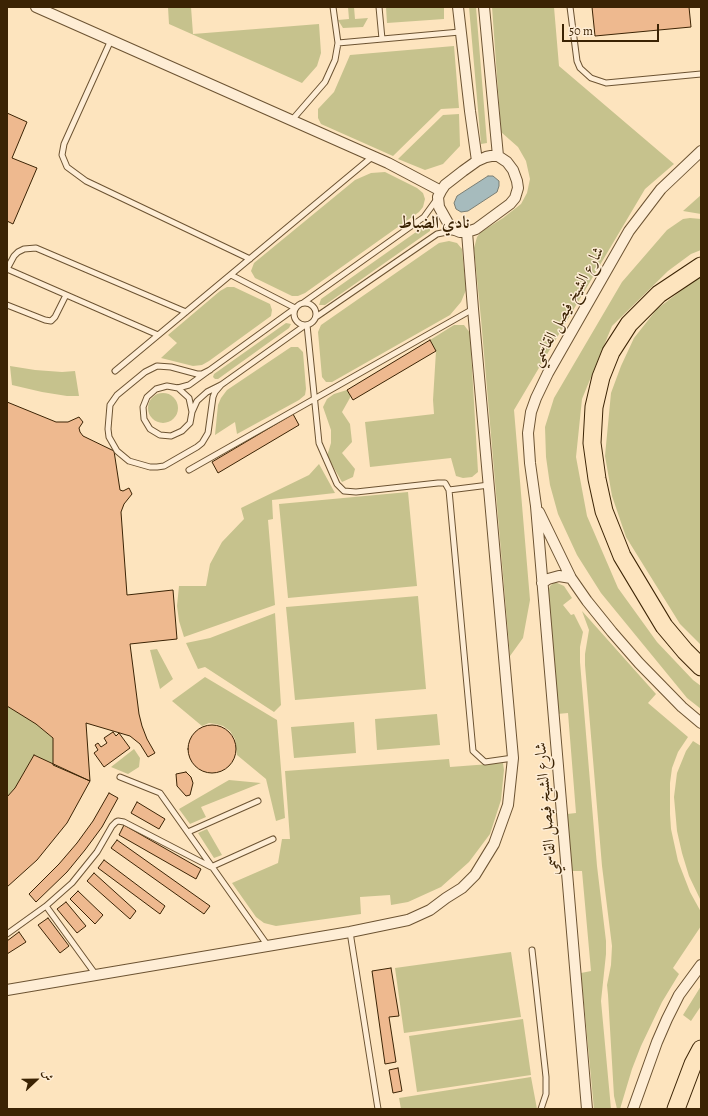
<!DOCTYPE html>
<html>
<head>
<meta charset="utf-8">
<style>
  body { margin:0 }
  #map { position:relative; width:708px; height:1116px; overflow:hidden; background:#fde4be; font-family:Alegreya,Amiri,serif }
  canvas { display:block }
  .frame { position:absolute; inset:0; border:8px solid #3b2304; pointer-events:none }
  .north { position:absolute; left:16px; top:1060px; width:40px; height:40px; -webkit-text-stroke:3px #feedd5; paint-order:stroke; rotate:68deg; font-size:11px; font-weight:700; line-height:16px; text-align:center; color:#3b2304 }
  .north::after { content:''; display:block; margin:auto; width:14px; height:18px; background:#3b2304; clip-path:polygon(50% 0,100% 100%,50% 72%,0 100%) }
  .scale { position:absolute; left:562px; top:24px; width:97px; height:18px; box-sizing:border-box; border:2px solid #3b2304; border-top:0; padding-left:5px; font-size:12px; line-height:14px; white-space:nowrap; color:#3b2304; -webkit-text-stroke:3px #feedd5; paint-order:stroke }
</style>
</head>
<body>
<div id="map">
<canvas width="708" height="1116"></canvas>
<div class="frame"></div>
<div class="north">ش</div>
<div class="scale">50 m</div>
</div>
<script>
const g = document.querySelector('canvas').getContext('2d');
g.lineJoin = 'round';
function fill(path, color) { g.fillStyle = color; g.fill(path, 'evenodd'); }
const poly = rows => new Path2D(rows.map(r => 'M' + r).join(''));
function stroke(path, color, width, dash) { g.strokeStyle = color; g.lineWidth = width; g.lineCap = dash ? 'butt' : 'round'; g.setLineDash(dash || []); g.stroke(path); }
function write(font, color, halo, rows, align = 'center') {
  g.font = font + ' Alegreya,Amiri,serif'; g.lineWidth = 3; g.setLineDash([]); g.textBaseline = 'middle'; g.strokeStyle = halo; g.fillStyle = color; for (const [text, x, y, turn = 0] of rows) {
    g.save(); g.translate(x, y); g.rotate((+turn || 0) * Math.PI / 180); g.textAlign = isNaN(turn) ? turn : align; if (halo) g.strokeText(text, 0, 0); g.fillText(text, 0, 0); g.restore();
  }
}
const green = poly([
  [168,7,191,7,193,34,319,24,321,53,317,66,302,83,169,24],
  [348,7,354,7,355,19,368,18,363,27,343,28,338,20,349,19],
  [386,7,444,7,444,19,387,23],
  [469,7,476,7,487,143,481,144],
  [492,7,554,7,559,66,674,164,645,189,514,410,530,600,523,638,510,656,481,319,474,248,477,237,481,232,503,218,521,204,527,193,530,179,526,161,518,147,501,132],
  [454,46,459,108,441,109,393,156,321,124,318,118,318,109,334,92,350,55],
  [459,114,460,146,443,164,425,170,398,159,443,115],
  [385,172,417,188,423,193,425,199,423,207,419,212,305,293,298,296,292,296,255,278,251,271,254,263,355,180,371,173],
  [701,195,701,214,683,211],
  [690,218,701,219,701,250,691,254,668,271,612,326,582,399,576,457,587,516,618,588,657,642,693,680,701,686,701,709,687,698,601,593,577,555,558,514,550,485,546,457,545,427,554,398,622,282,667,230,683,219],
  [426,225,430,226,430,231,325,305,319,305,321,299],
  [449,241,457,243,462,249,466,290,461,302,450,315,332,382,326,382,322,377,318,332,321,325,439,243],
  [701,277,701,645,680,624,626,537,612,496,605,456,611,393,621,366,634,338,657,309,695,280],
  [227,287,234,287,270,304,272,310,271,316,209,361,202,365,193,366,161,358,177,343,168,335,220,291],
  [286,323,291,324,289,328,218,379,215,379,213,377,214,374],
  [454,325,464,325,470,333,478,472,472,477,463,478,456,476,451,458,370,467,365,422,434,414,433,400,436,351,430,340],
  [291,347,298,347,303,352,306,389,305,395,299,400,237,434,235,422,215,435,218,405,221,398,227,390],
  [10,366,35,370,62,372,75,371,79,396,67,396,42,392,12,385],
  [347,390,351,396,342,412,350,424,352,442,342,453,355,469,353,477,342,482,327,456,331,443,331,430,323,407,327,399,334,394],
  '148 408a15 15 0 1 1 30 0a15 15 0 1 1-30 0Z',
  [319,464,335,493,272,500,273,519,268,520,275,605,184,637,179,621,177,606,179,586,206,586,210,564,222,542,244,519,241,508,309,475],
  [408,492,417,586,288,598,279,504],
  [555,582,564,586,572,598,563,605,571,615,574,614,583,632,580,647,580,662,597,866,606,941,606,954,601,1001,611,1109,594,1109,581,973,591,971,582,871,572,871,567,814,576,813,568,713,557,714,548,592,550,586],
  [418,596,426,689,295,700,286,607],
  [582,611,656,694,648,703,688,737,678,752,672,768,670,783,670,814,671,829,678,861,690,892,701,912,701,926,673,968,679,974,662,1002,641,1046,632,1069,620,1109,617,1109,614,1096,608,995,607,985,611,965,612,946,602,866,585,665,585,654,589,630],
  [275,613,281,705,274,712,205,667,198,669,186,643,210,638],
  [157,649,173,679,160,689,150,650],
  [205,677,277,720,285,818,276,821,266,779,237,755,235,739,230,731,223,726,216,724,209,723,202,726,172,701],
  [7,706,36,724,53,738,53,765,34,755,15,788,7,797],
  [437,714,440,745,377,750,375,719],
  [354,722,356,753,294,758,291,727],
  [693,741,701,746,701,901,689,876,682,853,677,831,674,797,677,773,686,751],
  [134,749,140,758,139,767,128,774,111,767],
  [449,759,450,767,503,763,504,770,501,800,490,834,469,862,441,887,408,902,391,905,390,895,360,897,361,914,276,926,264,923,256,917,232,883,278,863,282,839,290,839,285,771],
  [229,780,261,783,201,807,206,817,190,824,179,809],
  [207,829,222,855,214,858,198,833],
  [511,952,521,1017,404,1033,395,968],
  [701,986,701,1006,691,1021,683,1015],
  [523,1019,531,1075,417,1092,409,1036],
  [531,1077,537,1109,401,1109,399,1098]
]);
const water = poly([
  [488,176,493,176,499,181,499,186,497,192,468,211,461,212,456,209,454,203,457,196,488,176]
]);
const building = poly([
  [592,7,689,7,691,27,595,36,592,7],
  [7,113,27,122,12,158,37,168,13,224,7,221,7,113],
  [430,340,436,351,353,400,347,390,430,340],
  [7,402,56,422,68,422,79,417,83,422,79,428,80,432,83,436,114,451,120,490,123,491,129,488,132,494,124,504,121,512,127,595,173,590,177,639,130,644,139,714,142,726,147,739,155,753,148,757,140,744,130,736,86,723,90,781,53,765,53,738,36,724,7,706,7,402],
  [293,414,299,425,218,473,212,462,293,414],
  '188 749a24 24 0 1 1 48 0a24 24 0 1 1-48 0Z',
  [113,732,116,736,119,733,130,748,104,767,94,753,98,750,95,745,98,743,101,747,107,743,104,738,113,732],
  [34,755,90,781,67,823,37,860,7,887,7,797,15,788,34,755],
  [186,772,191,777,193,783,190,795,186,796,177,786,176,774,186,772],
  [109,793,118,798,102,827,85,850,67,872,36,902,29,894,59,864,77,843,93,821,109,793],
  [137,802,165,819,159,829,131,813,137,802],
  [124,825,201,869,196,879,119,835,124,825],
  [117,840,210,906,204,914,111,848,117,840],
  [104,860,165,906,160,914,98,868,104,860],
  [94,873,136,911,130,919,87,881,94,873],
  [78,891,103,915,95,924,70,899,78,891],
  [66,902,86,926,77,933,57,909,66,902],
  [48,918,69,946,60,953,38,925,48,918],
  [19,932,26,942,7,954,7,941,19,932],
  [391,968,399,1016,389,1017,396,1062,385,1064,372,971,391,968],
  [398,1068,402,1091,393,1093,389,1070,398,1068]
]);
const service = poly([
  [379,7,382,39],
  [570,7,577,61,580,68,591,78,606,83,701,74],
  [111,40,64,144,62,155,67,167,86,181,250,259],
  [338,43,460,32],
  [292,120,325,82,335,60,338,43,333,7],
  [7,269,14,256,18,252,24,249,36,248,186,312],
  [7,269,158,335],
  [231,275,295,308],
  '294 314a11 11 0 1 1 22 0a11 11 0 1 1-22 0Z',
  [303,303,424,217,437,199],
  [7,305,45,320,51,321,55,317,66,295],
  [316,317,437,234,447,232,456,232],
  [307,325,319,443,337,484,344,491,356,492,438,483,445,483,449,490],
  [210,370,202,374,197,374,171,367,157,366,145,372,117,395,110,405,108,429,109,437,117,451,129,461,150,467,157,467,164,466,197,447,202,443,208,433,213,397,215,392,221,385],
  [115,371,372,157],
  [178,388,189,398,192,412,190,423,182,431,171,436,160,435,150,429,144,419,143,407,147,397,156,389,167,386,178,388,189,385,294,309],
  [192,412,197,401,207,392,221,385,304,326],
  [189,470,473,309],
  [489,485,449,490,473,751,485,762,513,758],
  [120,777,160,793,268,946],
  [188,832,258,801],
  [46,906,96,975],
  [350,932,378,1109],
  [7,934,46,906,72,883,97,852,112,826,116,822,118,821,124,822,211,867,273,839],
  [532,950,546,1077,546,1094,541,1109]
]);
const minor = poly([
  [36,7,388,163,441,191],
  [458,7,470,111,477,161],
  [484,7,498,156],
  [491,156,498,156,507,162,513,170,517,181,518,188,515,198,510,204,476,229,467,232,460,232,455,230,448,223,439,207,438,197,441,191,445,185,463,171,477,161,486,157,491,156],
  [539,512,571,578,587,601,612,632,639,663,682,707,701,723],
  [542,583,548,579,559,576,571,578],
  [7,990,350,932,408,920,430,910,446,898,462,888,475,875,494,844,508,805,513,758,473,309,467,232],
  [587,1109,536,506,530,463,528,433,531,412,536,398,548,373,629,231,661,189,701,151],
  [633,1109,657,1042,667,1019,679,995,701,965]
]);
const trunk = poly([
  [701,266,659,294,629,324,611,352,601,377,594,407,592,443,597,479,604,511,622,556,664,626,685,651,701,667],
  [676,1109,693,1064,701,1049]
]);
const streetNames = [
  ["شارع الشيخ فيصل القاسمي",568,307,-61],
  ["شارع الشيخ فيصل القاسمي",547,809,-95]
];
const neighbourhoodNames = [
  ["نادي الضباط",434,224]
];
fill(green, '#c6c28d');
fill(water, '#a6bbbd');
stroke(water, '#7b7e73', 1);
fill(building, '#eeb98f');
stroke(building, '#3b2304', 1);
stroke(service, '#6c5332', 7);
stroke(minor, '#6c5332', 12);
stroke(trunk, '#3b2304', 19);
stroke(service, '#feedd5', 5);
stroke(minor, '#feedd5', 10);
stroke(trunk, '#fde4be', 17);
write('16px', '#3b2304', '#feedd5', streetNames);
write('bold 17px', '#3b2304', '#feedd5', neighbourhoodNames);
</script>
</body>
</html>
